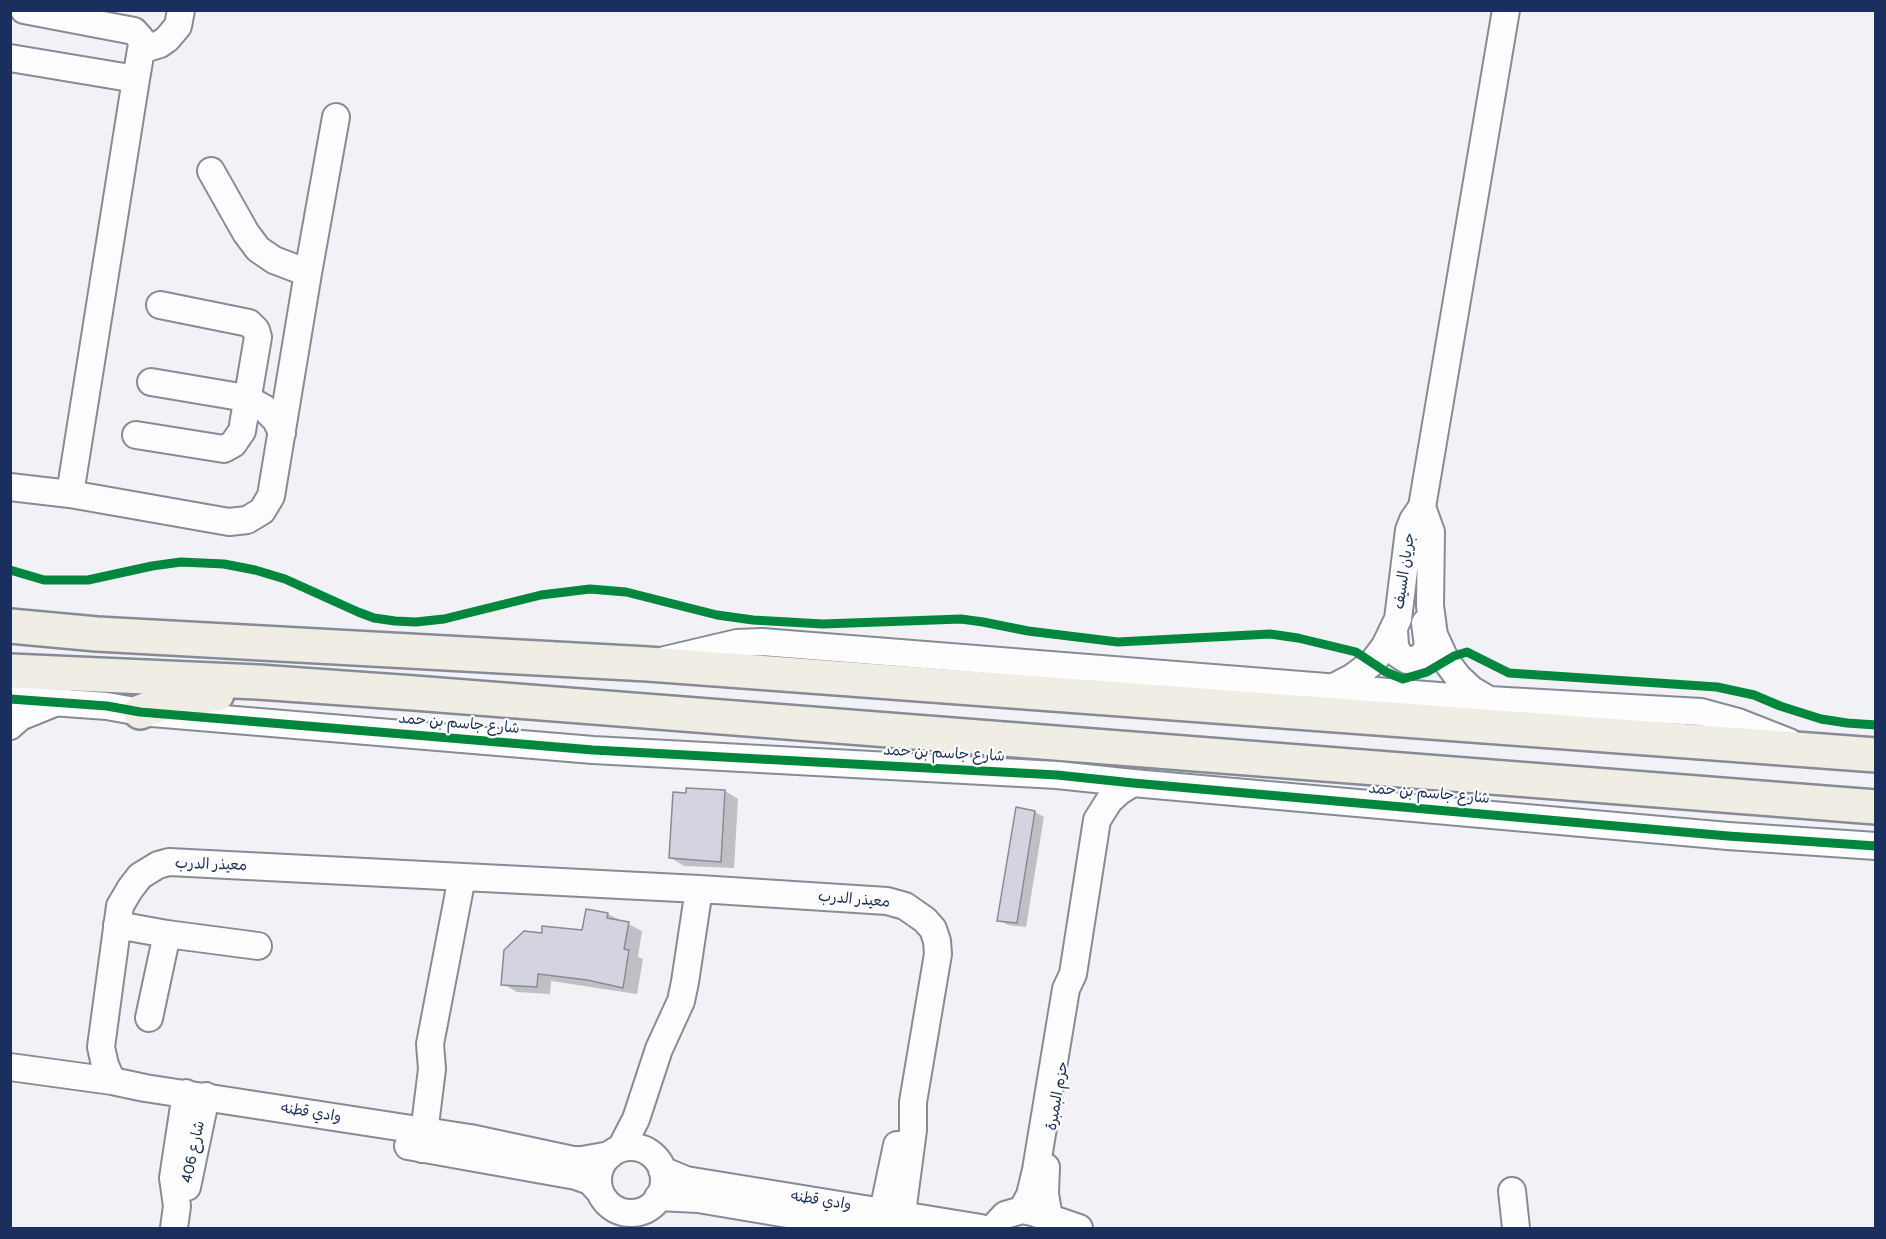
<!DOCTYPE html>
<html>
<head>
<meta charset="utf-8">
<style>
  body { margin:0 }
  #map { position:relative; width:1886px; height:1239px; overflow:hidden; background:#f1f1f6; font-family:Pangolin,sans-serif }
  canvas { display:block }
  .frame { position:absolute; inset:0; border:12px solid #1b2f5e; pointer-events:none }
</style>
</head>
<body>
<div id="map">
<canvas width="1886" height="1239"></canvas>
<div class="frame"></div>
</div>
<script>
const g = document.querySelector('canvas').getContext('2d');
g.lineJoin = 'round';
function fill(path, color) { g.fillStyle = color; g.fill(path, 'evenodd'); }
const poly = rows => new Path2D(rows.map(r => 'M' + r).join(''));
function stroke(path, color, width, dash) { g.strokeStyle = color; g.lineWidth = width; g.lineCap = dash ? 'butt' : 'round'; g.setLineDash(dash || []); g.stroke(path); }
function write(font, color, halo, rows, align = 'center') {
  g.font = font + ' Pangolin,"Playpen Sans Arabic",sans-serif'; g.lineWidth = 4.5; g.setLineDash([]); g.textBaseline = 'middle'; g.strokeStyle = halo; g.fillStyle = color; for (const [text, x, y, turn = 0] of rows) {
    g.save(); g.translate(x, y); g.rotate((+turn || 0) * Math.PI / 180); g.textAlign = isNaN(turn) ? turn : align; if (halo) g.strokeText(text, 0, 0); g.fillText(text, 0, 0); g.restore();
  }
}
const shadow = poly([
  [725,791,738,799,734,868,684,866,671,858],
  [1017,809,1035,812,1044,817,1026,927,1008,925,999,920],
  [608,914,642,931,638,957,643,959,637,994,551,981,550,994,517,992,503,984,543,935,584,932]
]);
const building = poly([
  [686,788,725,790,721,862,669,858,673,792,686,793,686,788],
  [1016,807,1035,811,1017,923,997,921,1016,807],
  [586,909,608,913,607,918,629,922,624,949,629,950,623,988,587,980,538,974,537,987,501,985,504,950,524,931,542,933,542,926,582,930,586,909]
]);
const minor = poly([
  [141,50,160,44,167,39,178,26,181,10],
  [10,58,136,79,142,44,141,39,134,31,24,10],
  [211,171,246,233,258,249,274,260,308,273],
  [151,382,246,398,264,408,276,420,282,433],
  [136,435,224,449,233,444,242,431,258,337,256,330,249,323,160,305],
  [10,487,70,494,229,522,247,520,262,511,271,496,308,273,336,117],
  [70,494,136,79],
  [1422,507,1431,532,1430,606,1434,635,1446,661,1458,677,1472,690,1489,700],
  [1394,630,1395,646,1399,655,1407,660,1416,660,1424,654,1428,646,1425,623],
  [665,660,737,643,762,642,1489,700,1701,712,1738,722,1789,742],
  [1332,688,1353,677,1373,662,1385,646,1398,619,1409,530,1413,520,1422,507,1506,10],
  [10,699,107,706,140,712,593,750,1057,775,1133,783,1728,836,1876,846],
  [10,726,20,717,52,704],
  [117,925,167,934,258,946],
  [149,1018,167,934],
  [10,1067,112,1081,145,1088,470,1138,573,1160,582,1160,610,1155],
  [112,1081,105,1065,101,1047,120,906,130,889,140,876,158,865,169,862,699,889,887,901,905,906,925,920,933,929,937,941,938,954,913,1102,913,1130,900,1228],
  [408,1146,576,1176,590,1181,600,1192],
  '598 1180a33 33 0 1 1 66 0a33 33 0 1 1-66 0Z',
  [621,1148,636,1119,659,1049,681,1001,685,982,699,889],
  [422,1149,432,1069,430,1044,462,877],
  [1046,1167,1045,1194,1049,1218],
  [662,1170,686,1180,981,1228],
  [187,1187,206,1096],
  [1512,1191,1516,1228],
  [658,1197,698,1199,871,1228],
  [1022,1210,1030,1195,1036,1170,1066,989,1073,974,1097,820,1109,801,1120,791,1133,783],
  [880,1226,897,1145],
  [174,1228,177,1206,173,1178,186,1093],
  [993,1228,1005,1215,1022,1210,1032,1212,1079,1228]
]);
const major = poly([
  [10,626,97,634,648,664,1876,755],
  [10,671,258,682,414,693,1876,807],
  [140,712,161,704,217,694]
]);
const cycleway = poly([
  [10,570,44,580,88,580,152,566,181,562,224,564,255,570,285,579,358,612,374,618,395,621,416,622,444,619,541,595,590,589,626,592,717,615,753,620,823,624,961,619,983,622,1028,631,1118,642,1270,634,1298,638,1356,652,1386,672,1403,679,1427,672,1454,656,1467,652,1509,673,1717,687,1754,695,1780,706,1821,719,1847,723,1876,725],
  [10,699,107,706,140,712,593,750,1057,775,1133,783,1728,836,1876,846]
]);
const streetNames = [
  ["جريان السيف",1405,571,-82],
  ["شارع جاسم بن حمد",459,724,5],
  ["شارع جاسم بن حمد",944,754,3],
  ["شارع جاسم بن حمد",1429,794,5],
  ["معيذر الدرب",211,865,2],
  ["معيذر الدرب",854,900,5],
  ["حزم البمبرة",1058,1096,-80],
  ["وادي قطنه",311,1113,9],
  ["شارع 406",194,1152,-78],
  ["وادي قطنه",821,1201,9]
];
fill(shadow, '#0003');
fill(building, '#d4d4e0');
stroke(building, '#878b96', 1.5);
stroke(minor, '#878b96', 30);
stroke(major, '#878b96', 38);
stroke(minor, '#fdfdfe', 26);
stroke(major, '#f0ede5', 33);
stroke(cycleway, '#00873e', 9);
write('15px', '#1b2f5e', '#fff', streetNames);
</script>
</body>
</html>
